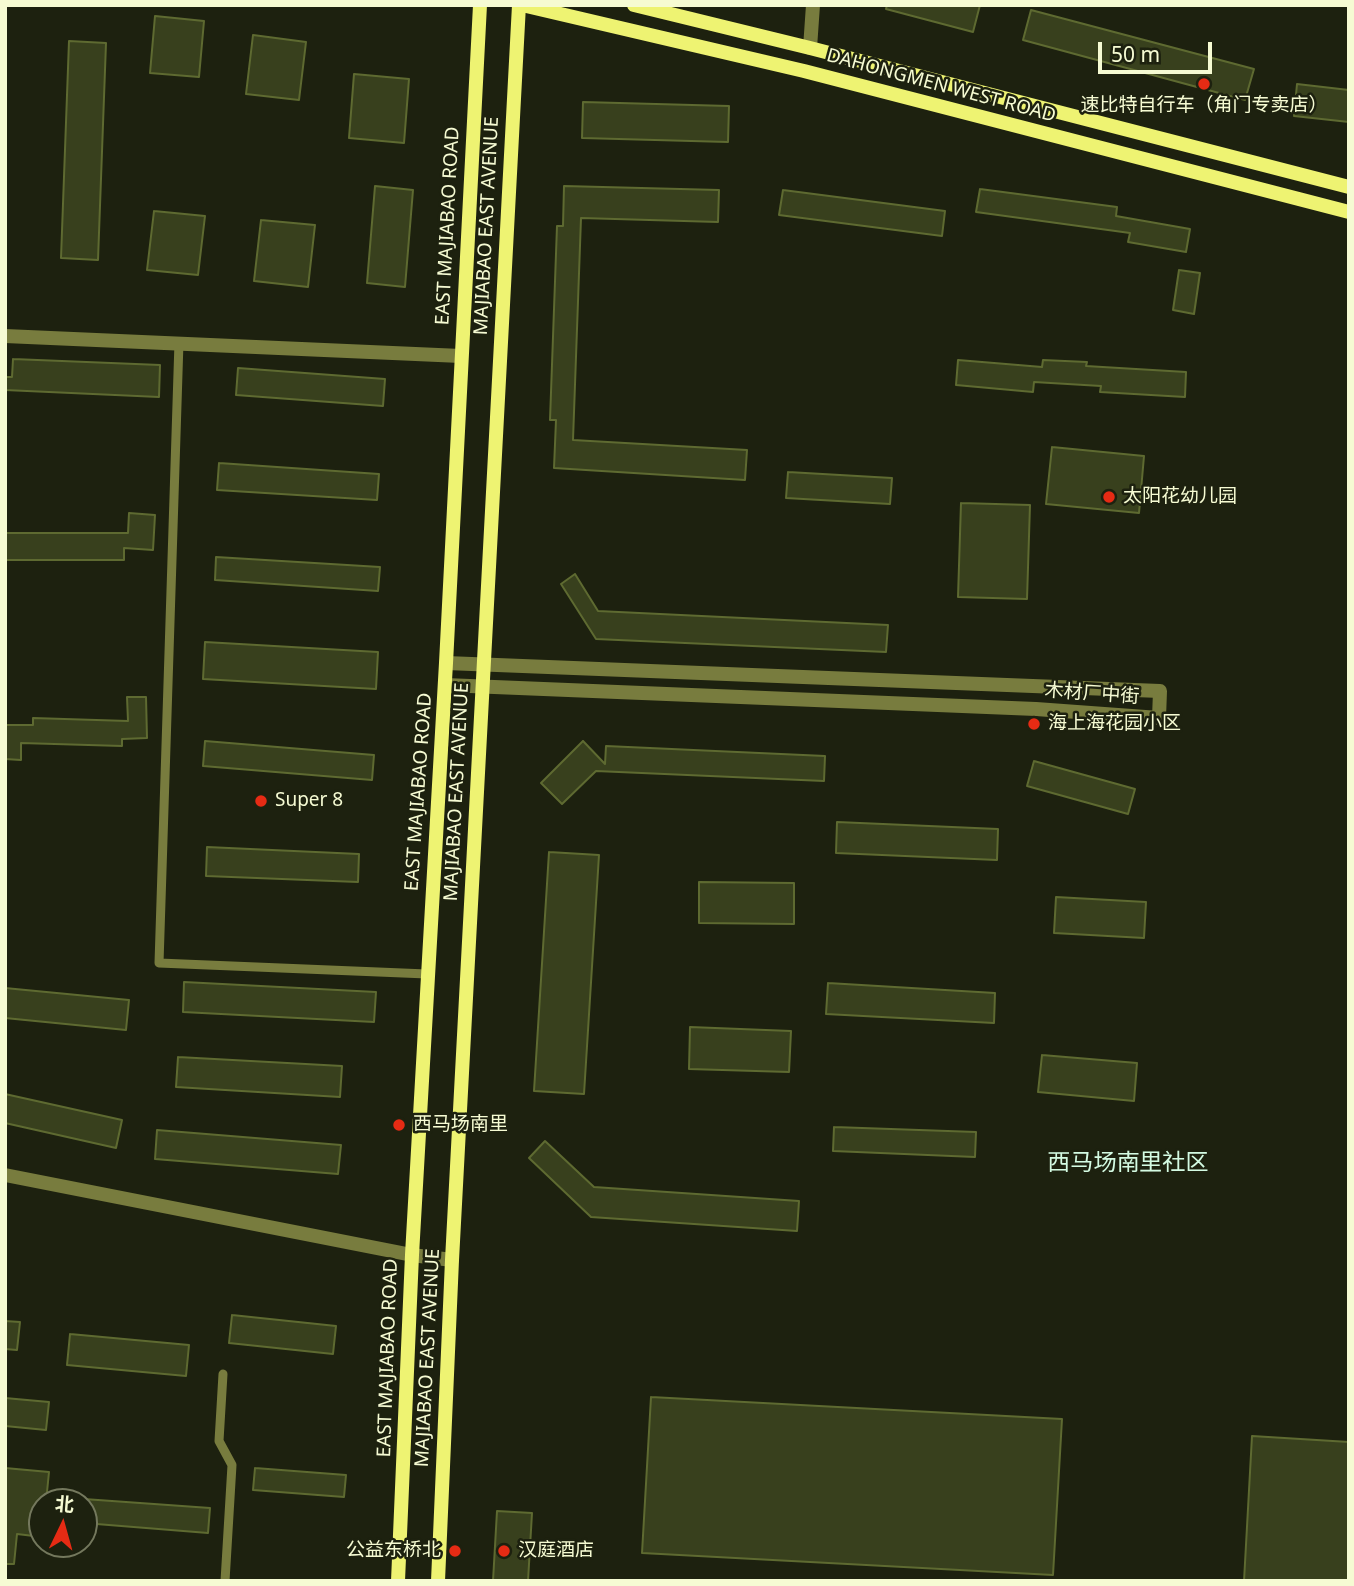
<!DOCTYPE html>
<html>
<head>
<meta charset="utf-8">
<style>
  body { margin:0 }
  #map { position:relative; width:1354px; height:1586px; overflow:hidden; background:#1d210f; font-family:"Noto Sans","Noto Sans SC",sans-serif }
  canvas { display:block }
  .frame { position:absolute; inset:0; border:7px solid #f6fbd3; pointer-events:none }
  .north { position:absolute; left:28px; top:1488px; width:70px; height:70px; box-sizing:border-box; background:#1d210f; border:2px solid #74785d; border-radius:50%; rotate:5deg; font-size:19px; font-weight:700; line-height:28px; text-align:center; color:#f6fbd3 }
  .north::after { content:''; display:block; margin:auto; width:24px; height:32px; background:#e62b14; clip-path:polygon(50% 0,100% 100%,50% 72%,0 100%) }
  .scale { position:absolute; left:1098px; top:42px; width:114px; height:32px; box-sizing:border-box; border:4px solid #f6fbd3; border-top:0; padding-left:9px; font-size:21px; line-height:24px; white-space:nowrap; color:#f6fbd3; -webkit-text-stroke:5px #1d210f; paint-order:stroke }
</style>
</head>
<body>
<div id="map">
<canvas width="1354" height="1586"></canvas>
<div class="frame"></div>
<div class="north">北</div>
<div class="scale">50 m</div>
</div>
<script>
const g = document.querySelector('canvas').getContext('2d');
g.lineJoin = 'round';
function fill(path, color) { g.fillStyle = color; g.fill(path, 'evenodd'); }
const poly = rows => new Path2D(rows.map(r => 'M' + r).join(''));
function stroke(path, color, width, dash) { g.strokeStyle = color; g.lineWidth = width; g.lineCap = dash ? 'butt' : 'round'; g.setLineDash(dash || []); g.stroke(path); }
function write(font, color, halo, rows, align = 'center') {
  g.font = font + ' "Noto Sans","Noto Sans SC",sans-serif'; g.lineWidth = 5; g.setLineDash([]); g.textBaseline = 'middle'; g.strokeStyle = halo; g.fillStyle = color; for (const [text, x, y, turn = 0] of rows) {
    g.save(); g.translate(x, y); g.rotate((+turn || 0) * Math.PI / 180); g.textAlign = isNaN(turn) ? turn : align; if (halo) g.strokeText(text, 0, 0); g.fillText(text, 0, 0); g.restore();
  }
}
const building = poly([
  [887,5,980,5,973,32,886,9,887,5],
  [1031,10,1254,69,1245,100,1023,40,1031,10],
  [155,16,204,21,199,77,150,73,155,16],
  [253,35,306,42,299,100,246,94,253,35],
  [69,41,106,43,98,260,61,258,69,41],
  [354,74,409,79,404,143,349,138,354,74],
  [1297,84,1349,90,1349,122,1294,116,1297,84],
  [583,102,729,106,728,142,582,138,583,102],
  [375,186,413,190,405,287,367,283,375,186],
  [564,186,719,190,718,222,581,218,573,440,747,450,745,480,554,468,556,420,550,420,557,226,563,226,564,186],
  [980,189,1117,207,1116,216,1190,229,1186,252,1128,242,1130,233,976,212,980,189],
  [783,190,945,211,942,236,779,215,783,190],
  [154,211,205,216,198,275,147,270,154,211],
  [261,220,315,225,308,287,254,281,261,220],
  [1179,270,1200,273,1194,314,1173,310,1179,270],
  [13,359,160,365,159,397,5,390,5,377,12,377,13,359],
  [958,360,1042,367,1043,360,1087,362,1086,366,1186,372,1185,397,1100,392,1101,386,1034,382,1033,392,956,385,958,360],
  [238,368,385,379,383,406,236,395,238,368],
  [1052,447,1144,456,1139,513,1046,504,1052,447],
  [219,463,379,474,377,500,217,490,219,463],
  [788,472,892,478,890,504,786,498,788,472],
  [961,503,1030,505,1027,599,958,597,961,503],
  [129,513,155,515,153,550,124,548,124,560,5,560,5,533,128,533,129,513],
  [216,557,380,567,378,591,215,580,216,557],
  [575,574,598,611,888,625,886,652,596,639,561,584,575,574],
  [205,642,378,652,376,689,203,679,205,642],
  [127,697,146,697,147,738,122,739,122,746,21,743,21,760,5,759,5,725,33,725,33,718,128,721,127,697],
  [205,741,374,755,372,780,203,766,205,741],
  [583,741,605,764,606,746,825,756,824,781,596,771,562,804,541,783,583,741],
  [1034,761,1135,789,1128,814,1027,786,1034,761],
  [837,822,998,829,997,860,836,853,837,822],
  [207,847,359,854,358,882,206,876,207,847],
  [549,852,599,855,584,1094,534,1091,549,852],
  [699,882,794,883,794,924,699,923,699,882],
  [1056,897,1146,902,1144,938,1054,933,1056,897],
  [184,982,376,992,374,1022,183,1012,184,982],
  [828,983,995,993,994,1023,826,1014,828,983],
  [5,988,129,1000,126,1030,5,1018,5,988],
  [690,1027,791,1031,789,1072,689,1069,690,1027],
  [1042,1055,1137,1063,1134,1101,1038,1092,1042,1055],
  [178,1057,342,1066,340,1097,176,1087,178,1057],
  [5,1094,122,1120,116,1148,5,1123,5,1094],
  [834,1127,976,1132,975,1157,833,1151,834,1127],
  [157,1130,341,1145,338,1174,155,1159,157,1130],
  [545,1141,594,1187,799,1201,797,1231,591,1217,529,1158,545,1141],
  [232,1315,336,1326,333,1354,229,1343,232,1315],
  [5,1321,20,1322,17,1350,5,1349,5,1321],
  [70,1334,189,1345,186,1376,67,1365,70,1334],
  [651,1397,1062,1419,1053,1575,642,1553,651,1397],
  [5,1398,49,1402,46,1430,5,1426,5,1398],
  [1252,1436,1349,1442,1349,1581,1244,1581,1252,1436],
  [5,1468,49,1472,46,1502,42,1502,42,1537,17,1534,14,1564,5,1564,5,1468],
  [255,1468,346,1475,344,1497,253,1490,255,1468],
  [84,1499,210,1508,208,1533,84,1523,84,1499],
  [497,1511,532,1513,528,1581,493,1581,497,1511]
]);
const lane = poly([
  [179,342,159,963,427,974],
  [223,1374,219,1441,232,1465,225,1581]
]);
const street = poly([
  [810,48,813,5],
  [5,336,461,356],
  [445,685,1036,709,1159,718,1160,691,446,663],
  [5,1175,412,1255,452,1260]
]);
const secondary = poly([
  [522,5,804,71,1349,212],
  [634,5,810,48,1349,187],
  [398,1581,412,1255,446,663,480,5],
  [438,1581,452,1260,519,5]
]);
const markers = [
  [1204,84,7,"#e62b14"],
  [1109,497,7,"#e62b14"],
  [1034,724,7,"#e62b14"],
  [261,801,7,"#e62b14"],
  [399,1125,7,"#e62b14"],
  [455,1551,7,"#e62b14"],
  [504,1551,7,"#e62b14"]
];
const streetNames = [
  ["DAHONGMEN WEST ROAD",941,86,15],
  ["EAST MAJIABAO ROAD",448,226,-87],
  ["MAJIABAO EAST AVENUE",487,226,-87],
  ["木材厂中街",1092,694,4],
  ["EAST MAJIABAO ROAD",419,792,-86],
  ["MAJIABAO EAST AVENUE",457,792,-87],
  ["EAST MAJIABAO ROAD",388,1358,-88],
  ["MAJIABAO EAST AVENUE",428,1358,-87]
];
const poiNames = [
  ["速比特自行车（角门专卖店）",1204,106,"center"],
  ["太阳花幼儿园",1123,497],
  ["海上海花园小区",1048,724],
  ["Super 8",275,801],
  ["西马场南里",413,1125],
  ["公益东桥北",441,1551,"right"],
  ["汉庭酒店",518,1551]
];
const quarterNames = [
  ["西马场南里社区",1128,1163]
];
fill(building, '#38401d');
stroke(building, '#5e6a31', 2);
stroke(lane, '#787c3e', 9);
stroke(street, '#787c3e', 14);
stroke(secondary, '#eef372', 14);
for (const [x, y, r, color] of markers) { const dot = new Path2D(); dot.arc(x, y, r, 0, 2 * Math.PI); g.fillStyle = color; g.fill(dot); stroke(dot, '#1d210f', 2.5); }
write('19px', '#f6fbd3', '#1d210f', streetNames);
write('19px', '#f6fbd3', '#1d210f', poiNames, 'left');
write('23px', '#d4fbe3', '#1d210f', quarterNames);
</script>
</body>
</html>
